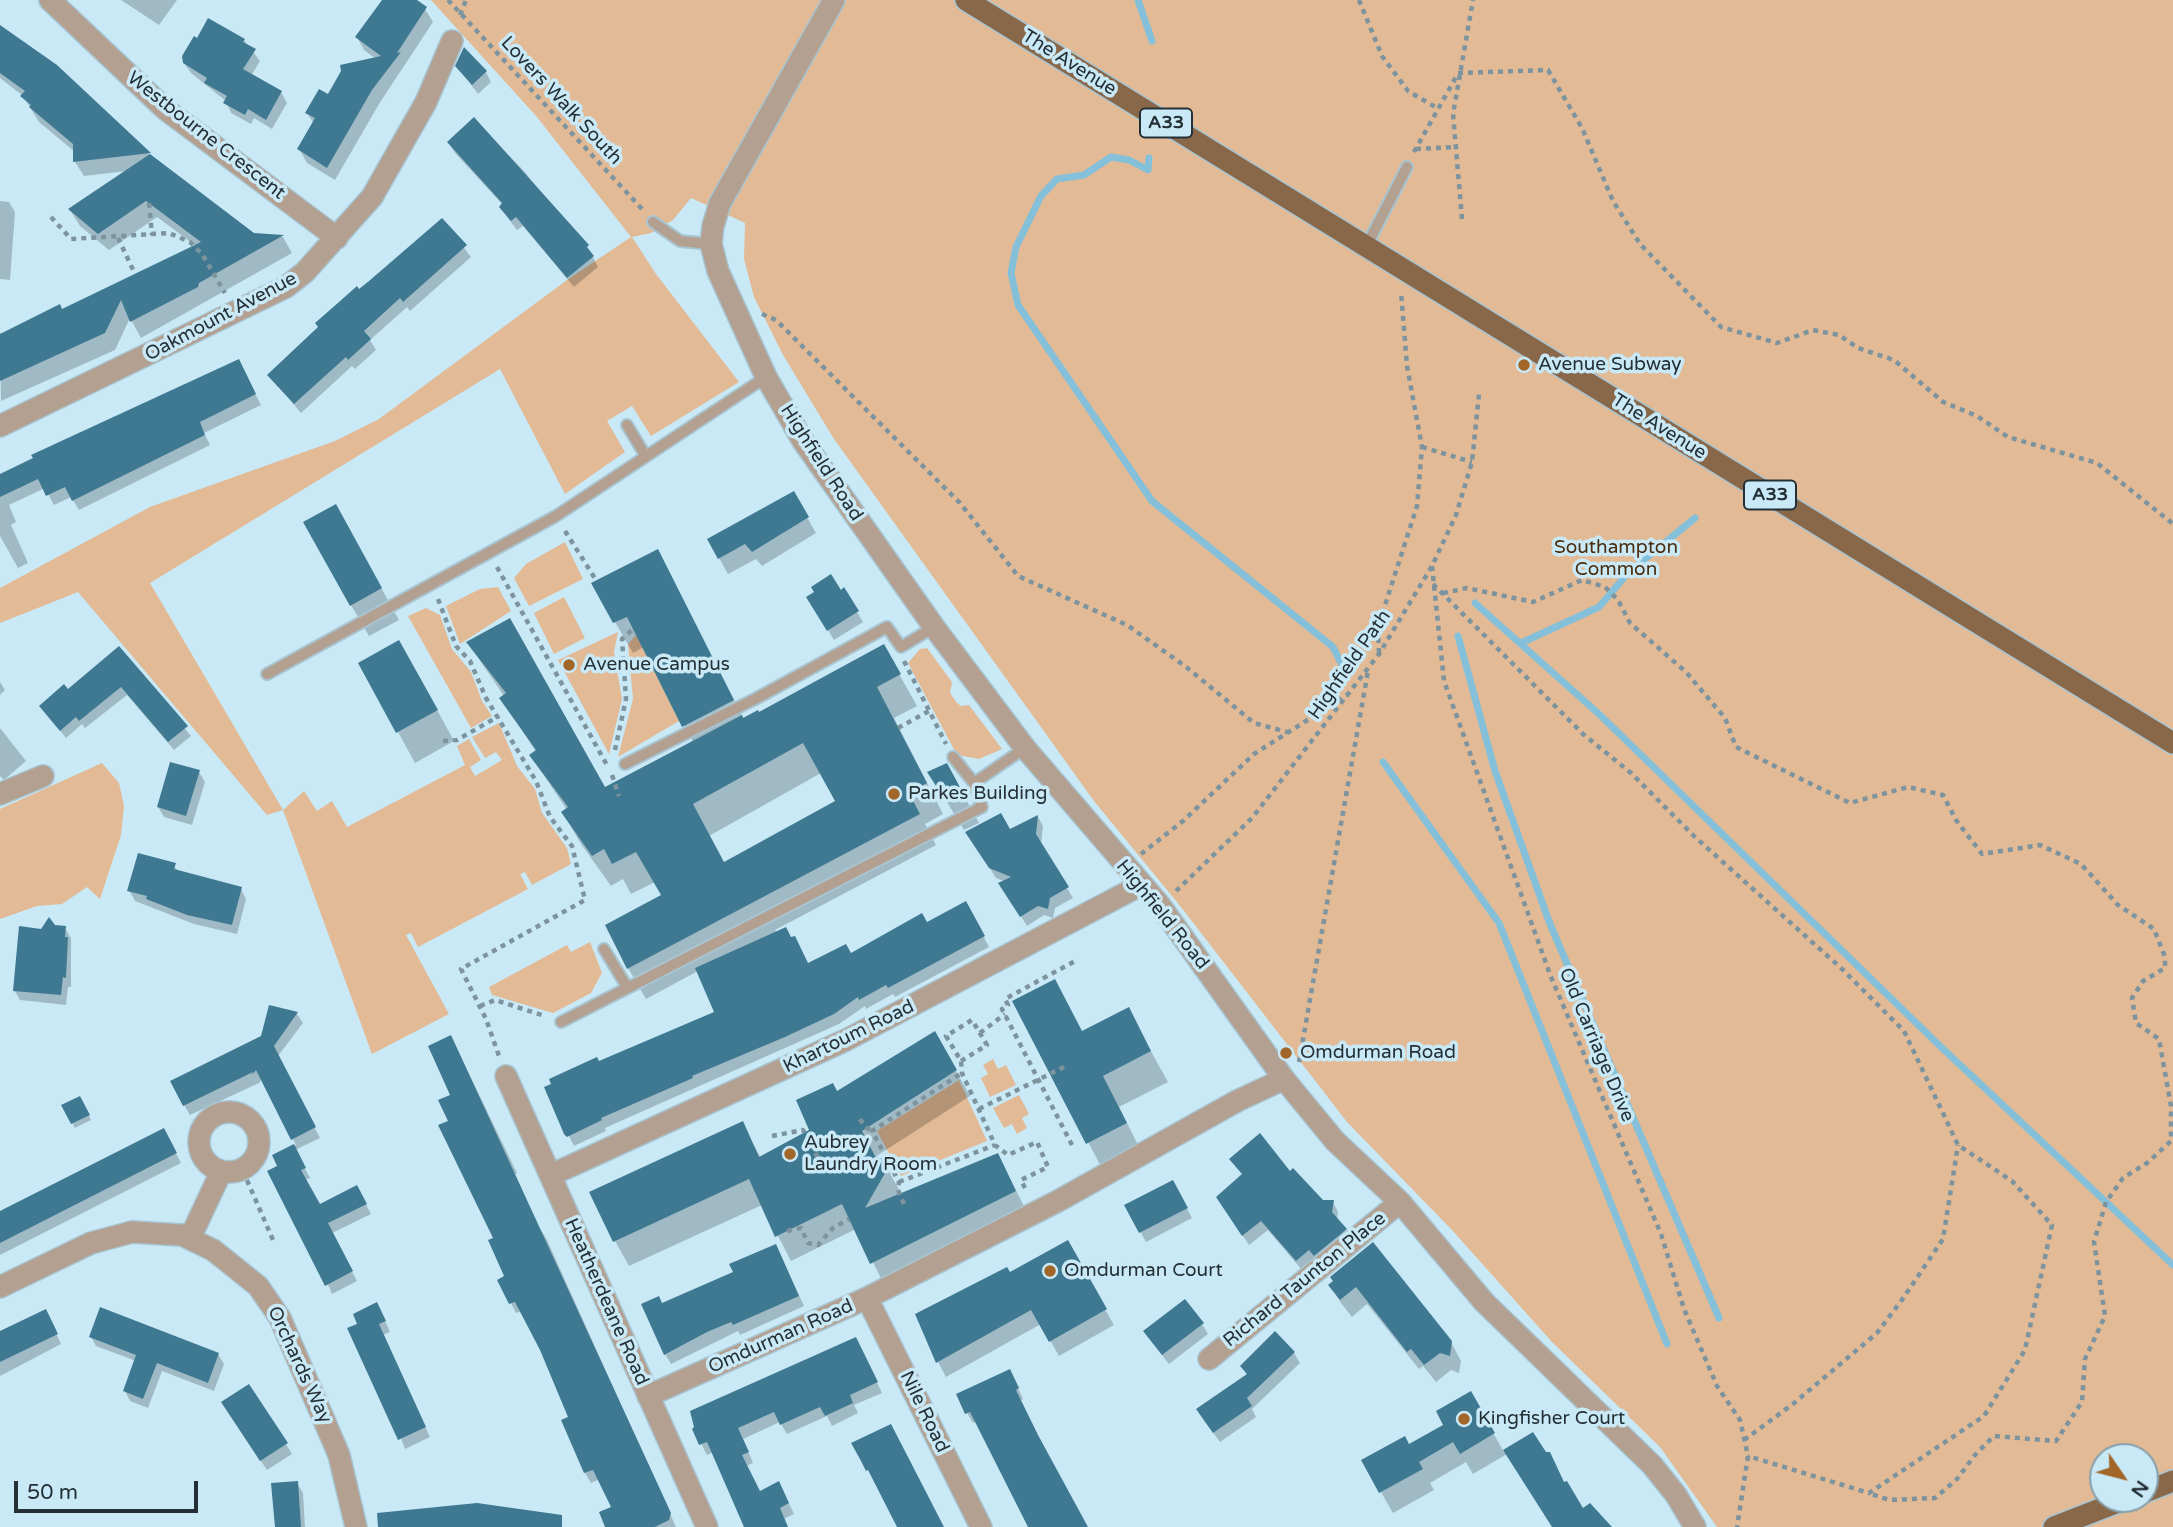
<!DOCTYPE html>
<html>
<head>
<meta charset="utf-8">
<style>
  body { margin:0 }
  #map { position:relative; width:2173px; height:1527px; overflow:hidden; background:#c9e9f7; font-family:"Varela Round",sans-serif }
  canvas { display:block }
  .north { position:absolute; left:2089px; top:1443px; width:70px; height:70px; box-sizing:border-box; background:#c9e9f7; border:2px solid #879faa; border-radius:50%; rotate:125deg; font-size:19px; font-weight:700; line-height:28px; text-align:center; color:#243036 }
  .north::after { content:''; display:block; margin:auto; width:24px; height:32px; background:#a26628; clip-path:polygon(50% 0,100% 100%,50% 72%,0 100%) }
  .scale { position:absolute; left:14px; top:1481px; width:184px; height:32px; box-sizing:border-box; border:4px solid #243036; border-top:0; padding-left:9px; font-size:21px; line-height:24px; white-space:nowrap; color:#243036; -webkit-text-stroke:5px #c9e9f7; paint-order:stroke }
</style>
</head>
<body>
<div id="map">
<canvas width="2173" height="1527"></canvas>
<div class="north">N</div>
<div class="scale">50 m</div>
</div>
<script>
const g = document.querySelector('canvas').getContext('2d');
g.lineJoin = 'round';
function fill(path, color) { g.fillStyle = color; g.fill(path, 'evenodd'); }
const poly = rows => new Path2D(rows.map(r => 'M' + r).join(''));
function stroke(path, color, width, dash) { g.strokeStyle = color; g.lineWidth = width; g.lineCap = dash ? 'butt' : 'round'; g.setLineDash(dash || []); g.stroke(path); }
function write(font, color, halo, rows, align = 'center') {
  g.font = font + ' "Varela Round",sans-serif'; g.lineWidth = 7; g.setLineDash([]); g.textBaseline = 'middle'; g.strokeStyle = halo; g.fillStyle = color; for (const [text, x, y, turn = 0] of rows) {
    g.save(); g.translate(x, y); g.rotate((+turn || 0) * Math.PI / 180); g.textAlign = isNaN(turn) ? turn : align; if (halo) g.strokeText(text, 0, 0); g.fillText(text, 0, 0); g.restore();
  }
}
const green = poly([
  [431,0,2173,0,2173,1527,1717,1527,1660,1447,1552,1342,1452,1230,1347,1122,1181,907,1094,801,834,439,783,355,754,297,744,259,745,223,691,198,673,220,651,233,632,237,656,274,739,382,651,436,632,406,607,421,625,452,565,494,500,369,150,583,283,810,304,791,317,811,332,801,347,827,465,765,457,746,469,739,481,760,470,767,475,776,502,760,496,752,485,758,472,737,499,723,517,766,535,789,542,813,567,848,571,864,532,885,525,872,520,874,528,889,418,947,411,933,406,935,449,1014,372,1054,283,810,267,815,78,592,0,623,0,588,150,507,335,441,379,419,567,280,631,237,537,117],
  [2103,1457,2145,1457,2145,1499,2103,1499],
  [565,542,583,579,529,606,514,578,526,564],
  [498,587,511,611,460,644,446,606,480,589],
  [564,597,585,638,554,654,534,613],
  [426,608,440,615,452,649,471,672,482,701,492,716,471,728,408,616],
  [618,632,614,652,622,699,609,754,558,660],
  [636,635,679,721,618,757,633,699,628,644],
  [927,648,952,682,950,693,957,703,961,706,969,705,1002,749,979,759,957,755,908,663,920,649],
  [102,763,119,783,124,806,121,835,100,899,87,887,62,904,37,906,0,919,0,809],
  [590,942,602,973,591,993,553,1013,492,995,489,987,567,945,571,952],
  [993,1059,998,1069,1006,1065,1016,1085,990,1097,981,1078,988,1074,983,1065],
  [959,1080,987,1141,901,1176,877,1131],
  [1019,1095,1029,1114,1022,1118,1027,1128,1017,1134,1012,1124,1004,1128,993,1108]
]);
const shadow = poly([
  [121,0,177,0,159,25],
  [390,0,414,0,425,9,433,22,379,104,335,180,307,163,299,149,314,124,307,113,376,59,364,50,357,37],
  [0,27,56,67,150,155,254,235,283,237,292,253,141,338,130,318,115,350,1,401,0,333,3,334,62,311,196,246,157,217,109,250,80,226,70,210,127,171,84,176,75,162,75,152,39,122,23,96,0,78],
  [244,40,260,61,251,76,281,92,287,103,272,129,254,118,251,124,231,113,226,101,191,73,184,63],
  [457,66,486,72,491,82,478,94],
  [474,119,524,171,593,257,598,267,574,287,523,226,517,230,507,217,503,205,455,153,449,143],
  [0,201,9,202,15,212,10,280,0,279],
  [442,220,471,257,410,311,407,307,370,340,376,350,355,369,352,366,301,413,269,375],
  [244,372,261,405,204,433,210,445,79,510,71,497,54,505,45,488,9,505,16,522,11,525,28,563,18,568,0,536,0,476],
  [793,493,816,533,762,566,756,559,728,574,709,540],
  [353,537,399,620,369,636,351,605],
  [657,551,744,719,759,715,884,647,917,706,894,718,943,814,925,824,936,845,775,930,777,933,808,965,851,955,927,924,966,903,989,947,895,997,893,994,866,1009,865,1006,839,1024,605,1128,606,1131,574,1146,569,1136,598,1063,716,1012,698,971,646,999,628,968,663,896,655,882,631,894,623,879,611,886,581,844,563,813,567,810,531,756,536,752,502,699,504,696,468,643,605,789,693,742,644,647,633,653,615,622],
  [821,773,837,802,724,864,709,836],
  [844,590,863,622,834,640,809,598],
  [119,648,191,736,174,750,127,695,85,728,82,724,66,738,41,707,68,692],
  [417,673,454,741,415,763,398,732],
  [0,682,5,690,0,695],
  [0,728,26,761,4,780,0,776],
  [947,765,979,823,964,830,929,773],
  [199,772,205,782,192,825,164,817,158,807],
  [1038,817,1043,826,1041,845,1073,898,1055,908,1053,918,1044,915,1027,926,1007,894,1006,882,996,878,973,842,1009,831],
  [174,865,178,872,241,889,246,899,237,934,194,924,135,901,129,890],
  [54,927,65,928,71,938,71,987,68,987,66,1005,20,1000,14,990,42,931],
  [1014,1002,1083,1033,1128,1010,1168,1082,1119,1107,1143,1155,1105,1174],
  [270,1007,297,1014,303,1023,278,1056,320,1138,295,1150,310,1178,305,1180,319,1206,362,1197,371,1214,332,1233,357,1281,332,1294,274,1156,296,1145,262,1079,259,1083,190,1115,184,1105,263,1037],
  [935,1034,970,1096,875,1157,883,1161,902,1195,998,1155,1029,1216,886,1288,856,1229,791,1261,762,1205,629,1266,615,1241,742,1124,761,1158,812,1131,837,1093],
  [456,1047,517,1173,514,1175,539,1231,541,1230,547,1240,676,1527,607,1527,613,1508,600,1479,591,1483,585,1473,564,1421,570,1418,541,1350,522,1311,516,1313,511,1303,495,1239,450,1122],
  [80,1098,91,1120,75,1128,63,1106],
  [169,1140,181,1163,0,1255,0,1213],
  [1231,1159,1290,1173,1323,1202,1333,1202,1338,1212,1337,1220,1351,1240,1302,1270,1268,1230,1249,1245,1224,1207,1243,1176],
  [1178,1192,1192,1218,1146,1242,1126,1206],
  [1067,1242,1114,1325,1059,1356,1041,1324,946,1377,938,1362,1009,1274],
  [1372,1244,1451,1342,1461,1361,1459,1373,1451,1370,1436,1382,1423,1366,1419,1369,1367,1304,1352,1317,1341,1303,1330,1285],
  [781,1256,804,1306,740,1335,738,1331,671,1364,665,1354,662,1305],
  [382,1314,390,1332,383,1335,430,1437,405,1449,359,1325],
  [50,1320,61,1344,0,1376,0,1333],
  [1202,1324,1208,1334,1169,1364,1151,1341],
  [91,1337,218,1354,224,1364,214,1391,162,1371,148,1408,130,1401,125,1391,136,1361,96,1346],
  [861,1349,882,1393,854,1405,858,1413,832,1426,827,1416,787,1434,780,1422,743,1439,753,1463,746,1466,760,1493,784,1493,794,1514,784,1519,788,1527,744,1527,713,1452,707,1455,694,1430],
  [1294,1353,1300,1363,1252,1409,1256,1417,1220,1442,1204,1420,1247,1375,1242,1366],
  [1015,1381,1023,1399,1020,1401,1086,1527,1031,1527,977,1421,973,1423,967,1413],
  [1470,1393,1504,1452,1533,1434,1582,1511,1609,1527,1553,1527,1507,1454,1473,1474,1466,1462,1430,1483,1434,1490,1393,1513,1363,1461,1409,1446,1446,1425],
  [229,1413,286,1444,292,1454,267,1470],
  [297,1483,303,1493,305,1527,276,1527]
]);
const stream = poly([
  [1138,0,1152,41],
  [1149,158,1148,170,1129,160,1111,157,1084,175,1057,179,1041,196,1016,247,1011,273,1018,305,1152,501,1333,647,1346,673],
  [1475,603,1600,715,1941,1047,2173,1265],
  [1458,636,1495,771,1550,924,1719,1318],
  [1521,643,1599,607,1628,573,1695,518],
  [1383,762,1499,923,1667,1344]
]);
const building = poly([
  [382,0,417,0,427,7,397,53,401,52,372,90,327,168,297,149,315,118,305,113,319,89,328,94,341,71,340,65,381,56,355,37],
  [208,18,245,39,243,42,256,49,243,69,282,91,266,120,248,109,245,115,223,103,227,96,204,83,207,78,183,63,182,56,194,36,197,38],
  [0,25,57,65,151,153,73,162,73,144,29,107,31,105,20,96,25,91,0,73],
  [464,47,487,71,472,85,455,66],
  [474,117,589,245,587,247,594,256,567,278,516,217,511,221,499,207,502,203,447,142],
  [150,154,254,233,284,235,199,283,198,287,130,322,121,300,105,333,0,381,0,334,60,304,62,309,201,242,146,201,98,234,68,209],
  [442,218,467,245,403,302,400,298,364,331,371,339,348,360,346,357,294,404,267,375,318,327,315,323,339,302,357,286,359,289,369,281],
  [239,359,256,394,200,422,205,435,72,501,65,487,46,496,38,479,0,497,0,474,33,458,31,455],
  [794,491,809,517,752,552,745,544,718,559,707,539],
  [336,504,382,588,350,606,303,522],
  [658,549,734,700,682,727,627,617,613,623,591,583],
  [831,574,841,590,844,587,859,611,827,631,806,597,814,592,811,587],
  [510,618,605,787,742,715,743,718,758,710,759,712,884,644,901,674,877,687,927,783,909,793,920,814,627,969,605,925,661,895,636,852,612,864,604,849,592,856,561,812,568,807,529,755,536,750,499,698,506,693,466,642],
  [803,743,835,801,724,862,693,804],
  [399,640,438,710,396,733,358,663],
  [119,646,188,726,168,742,121,687,79,721,76,717,60,731,39,706,64,684,68,689],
  [170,762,200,770,186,816,157,807],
  [947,763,962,791,945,800,927,772],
  [1001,813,1010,829,1038,815,1036,834,1069,887,1050,898,1048,909,1038,906,1020,917,998,883,1011,877,989,868,965,832],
  [138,853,176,863,174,869,242,887,232,925,187,915,146,899,147,896,127,891],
  [966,901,985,936,888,988,886,985,859,1000,858,997,834,1014,785,1037,692,1076,693,1078,601,1118,602,1120,567,1137,564,1134,544,1087,551,1084,549,1079,597,1057,599,1061,714,1012,695,968,786,927,791,937,795,936,808,963,846,944,851,953,922,913,927,922],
  [49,917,55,925,66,926,65,937,68,937,66,978,63,977,61,995,13,991,19,926,41,929],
  [1055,979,1082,1031,1129,1007,1151,1051,1103,1076,1127,1123,1086,1144,1012,1001],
  [269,1005,298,1012,274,1046,316,1127,291,1140,256,1070,252,1075,253,1072,183,1106,170,1081,261,1036],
  [935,1031,957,1070,862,1131,875,1156,885,1160,888,1168,865,1208,998,1153,1016,1191,870,1264,842,1204,775,1237,749,1179,613,1242,589,1192,743,1121,759,1157,809,1130,796,1100,833,1083,837,1091],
  [451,1035,671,1513,669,1520,655,1527,605,1527,599,1512,611,1507,593,1470,584,1473,561,1420,568,1417,540,1350,515,1302,509,1304,497,1280,504,1276,488,1240,493,1238,438,1125,448,1121,438,1100,450,1095,428,1046],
  [80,1096,90,1115,71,1124,61,1105],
  [164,1128,177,1153,0,1243,0,1211],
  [1260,1133,1290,1171,1293,1168,1323,1200,1334,1200,1332,1212,1347,1229,1314,1256,1309,1250,1296,1261,1261,1221,1242,1236,1216,1197,1242,1174,1229,1159],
  [294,1144,306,1168,301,1170,320,1204,357,1185,367,1204,328,1223,353,1271,325,1286,267,1171,277,1166,272,1155],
  [1173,1180,1188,1208,1139,1233,1124,1205],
  [1068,1240,1107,1309,1049,1342,1031,1310,936,1363,915,1314,1007,1267,1010,1272],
  [1373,1242,1452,1341,1450,1356,1440,1353,1424,1365,1411,1349,1407,1352,1356,1287,1340,1300,1328,1285,1333,1281,1330,1277],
  [776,1244,799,1296,733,1325,731,1322,707,1332,664,1355,641,1304,659,1296,662,1303,733,1272,729,1264],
  [1185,1299,1204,1323,1162,1355,1143,1331],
  [377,1302,386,1321,379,1324,426,1427,398,1440,347,1328,357,1324,353,1314],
  [100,1307,219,1353,208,1383,157,1363,143,1399,123,1391,136,1355,89,1337],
  [46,1309,58,1334,0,1362,0,1331],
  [1275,1331,1295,1352,1247,1398,1252,1406,1213,1433,1196,1409,1247,1374,1240,1366],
  [856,1337,878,1382,850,1395,853,1403,825,1416,820,1407,780,1425,774,1412,738,1428,749,1452,742,1455,760,1491,779,1481,789,1503,780,1508,788,1527,744,1527,707,1442,699,1445,692,1429,694,1427,690,1411],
  [1010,1369,1019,1388,1016,1390,1038,1435,1088,1527,1028,1527,970,1412,965,1414,956,1394],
  [249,1384,288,1443,260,1461,221,1402],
  [1471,1391,1495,1433,1460,1454,1453,1442,1419,1462,1423,1469,1379,1493,1361,1460,1405,1436,1409,1444,1443,1425,1436,1411],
  [891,1424,908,1457,944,1527,897,1527,868,1470,866,1471,860,1459,851,1443],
  [1533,1432,1546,1452,1550,1452,1564,1482,1567,1481,1583,1508,1590,1503,1612,1527,1552,1527,1503,1450],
  [298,1481,301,1527,275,1527,271,1483],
  [477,1503,562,1515,562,1527,378,1527,377,1513]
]);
const path = poly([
  [448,0,643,210],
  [1359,0,1382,56,1408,91,1437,108],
  [460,15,466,0],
  [1458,73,1548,70,1582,128,1613,201,1640,244,1721,327,1777,343,1813,330,1839,335,1858,348,1894,360,1943,402,1977,416,2008,437,2097,463,2173,524],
  [1416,149,1454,147],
  [1414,152,1456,77],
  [149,203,152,235],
  [51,217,71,239,169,233,190,242,202,254,225,293],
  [1462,219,1453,114,1473,0],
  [118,238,135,274],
  [762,314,776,320,960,503,1018,576,1127,625,1185,666,1254,723,1287,732],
  [1422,447,1472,462],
  [565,531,596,580],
  [1432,566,1444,681,1551,977,1661,1234,1684,1309,1717,1386,1740,1420,1748,1456,1737,1527],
  [497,567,608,767],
  [1433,584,1583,734,1631,773,1695,837,1841,968,1904,1031,1958,1145,2012,1181,2052,1225,2025,1350,1984,1416,1869,1493,1748,1456],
  [1443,593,1467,588,1533,602,1582,580,1605,587,1618,600,1630,623,1686,672,1725,718,1736,747,1850,803,1908,787,1943,795,1956,820,1982,854,2040,845,2081,864,2118,905,2154,929,2165,957,2165,968,2143,981,2132,998,2136,1023,2159,1039,2171,1106,2171,1141,2147,1163,2123,1178,2106,1202,2094,1242,2105,1316,2085,1359,2082,1402,2056,1441,1994,1436,1975,1455,1957,1479,1935,1498,1889,1500,1869,1493],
  [438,599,456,646,470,661,486,698,536,781,550,817,572,846,585,900,461,969,486,1019,499,1056],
  [1379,653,1378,627,1417,506,1422,447,1407,366,1401,292],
  [904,661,946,744],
  [898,728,929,711],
  [443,741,457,740,499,716],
  [615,750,626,699,622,639,633,629],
  [612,775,619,796],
  [1141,854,1183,821,1254,754,1347,695],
  [1176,891,1252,818,1379,654,1432,566,1456,515,1472,462,1479,394],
  [480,1006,495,1000,545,1016],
  [980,1033,1005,1014],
  [961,1061,987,1045,972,1020,946,1036,961,1061,962,1073,995,1145,1008,1155,1037,1142,1048,1167,1021,1180,1027,1192],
  [1299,1062,1368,671],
  [979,1109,1064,1067],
  [860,1119,865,1127,872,1131],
  [772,1136,803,1130,811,1144,806,1147],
  [811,1144,819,1160],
  [1072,1145,1002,1009,1008,1005,1005,999,1077,960],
  [243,1171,273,1240],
  [899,1182,995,1145],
  [904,1204,898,1190,899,1182,872,1131,962,1073],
  [787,1231,801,1228,808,1243,818,1245,833,1228,849,1219],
  [1744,1440,1793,1404,1877,1333,1904,1297,1943,1239,1958,1145]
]);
const lane = poly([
  [653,222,680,241,711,244],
  [1366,247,1407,167],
  [627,425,645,455],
  [267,674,556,516,766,377],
  [953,757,974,783],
  [625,764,757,698,887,627,901,647,934,627],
  [604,949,627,987],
  [561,1022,982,807,974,783,1025,748]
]);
const street = poly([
  [50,0,165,109,337,238],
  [834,0,720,203,713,226,711,244,718,271,766,377,803,441,934,627,1025,748,1159,904,1284,1079,1335,1141,1400,1202,1484,1302,1652,1465,1676,1495,1695,1527],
  [0,426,286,287,305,272,372,197,426,102,452,41],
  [0,794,43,776],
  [506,1076,707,1527],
  '199 1142a30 30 0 1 1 60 0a30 30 0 1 1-60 0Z',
  [551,1175,846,1040,1141,885],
  [190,1238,221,1172],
  [0,1287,91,1243,132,1232,182,1235,213,1250,258,1286,280,1318,339,1455,356,1527],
  [867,1298,981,1527],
  [1209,1359,1400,1202],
  [648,1396,867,1298,1058,1201,1237,1101,1284,1079]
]);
const primary = poly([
  [966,0,2173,743],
  [2145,1492,2173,1481],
  [2054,1527,2126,1499]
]);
const markers = [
  [1524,365,7,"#a26628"],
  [569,665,7,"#a26628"],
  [894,794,7,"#a26628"],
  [1286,1053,7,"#a26628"],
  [790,1154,7,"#a26628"],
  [1050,1271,7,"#a26628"],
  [1464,1419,7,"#a26628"]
];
const shields = [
  [1166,123,52],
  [1770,495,52]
];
const shieldNames = [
  ["A33",1166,123],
  ["A33",1770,495]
];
const streetNames = [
  ["The Avenue",1069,63,32],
  ["Lovers Walk South",561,101,47],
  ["Westbourne Crescent",206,136,38],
  ["Oakmount Avenue",221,317,-28],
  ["The Avenue",1659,427,32],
  ["Highfield Road",821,463,57],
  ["Highfield Path",1350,665,-55],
  ["Highfield Road",1162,915,51],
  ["Khartoum Road",849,1037,-26],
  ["Old Carriage Drive",1596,1045,67],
  ["Richard Taunton Place",1305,1280,-39],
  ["Heatherdeane Road",606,1302,66],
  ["Omdurman Road",781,1337,-24],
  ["Orchards Way",299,1365,65],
  ["Nile Road",924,1412,64]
];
const poiNames = [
  ["Avenue Subway",1538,365],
  ["Avenue Campus",583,665],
  ["Parkes Building",908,794],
  ["Omdurman Road",1300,1053],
  ["Aubrey",804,1143],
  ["Laundry Room",804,1165],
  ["Omdurman Court",1064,1271],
  ["Kingfisher Court",1478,1419]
];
const parkNames = [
  ["Southampton",1616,548],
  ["Common",1616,570]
];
fill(green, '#e2ba95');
fill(shadow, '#0003');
stroke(stream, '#85c0da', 7);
fill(building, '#3f7991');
stroke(lane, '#a8c4d0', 14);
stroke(street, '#a8c4d0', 24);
stroke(primary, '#a8c4d0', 24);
stroke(path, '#7d949f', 4.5, [5, 5]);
stroke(lane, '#b3a090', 10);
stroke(street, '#b3a090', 21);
stroke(primary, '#89684a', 21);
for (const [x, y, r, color] of markers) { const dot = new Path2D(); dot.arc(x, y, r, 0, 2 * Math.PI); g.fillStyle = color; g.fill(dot); stroke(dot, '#c9e9f7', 2.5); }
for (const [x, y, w] of shields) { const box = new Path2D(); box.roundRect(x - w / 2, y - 14.5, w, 29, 5); g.fillStyle = '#c9e9f7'; g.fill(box); stroke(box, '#243036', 2); }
write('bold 18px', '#243036', null, shieldNames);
write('19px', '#243036', '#c9e9f7', streetNames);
write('19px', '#243036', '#c9e9f7', poiNames, 'left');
write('19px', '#4a2d0f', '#c9e9f7', parkNames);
</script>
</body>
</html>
